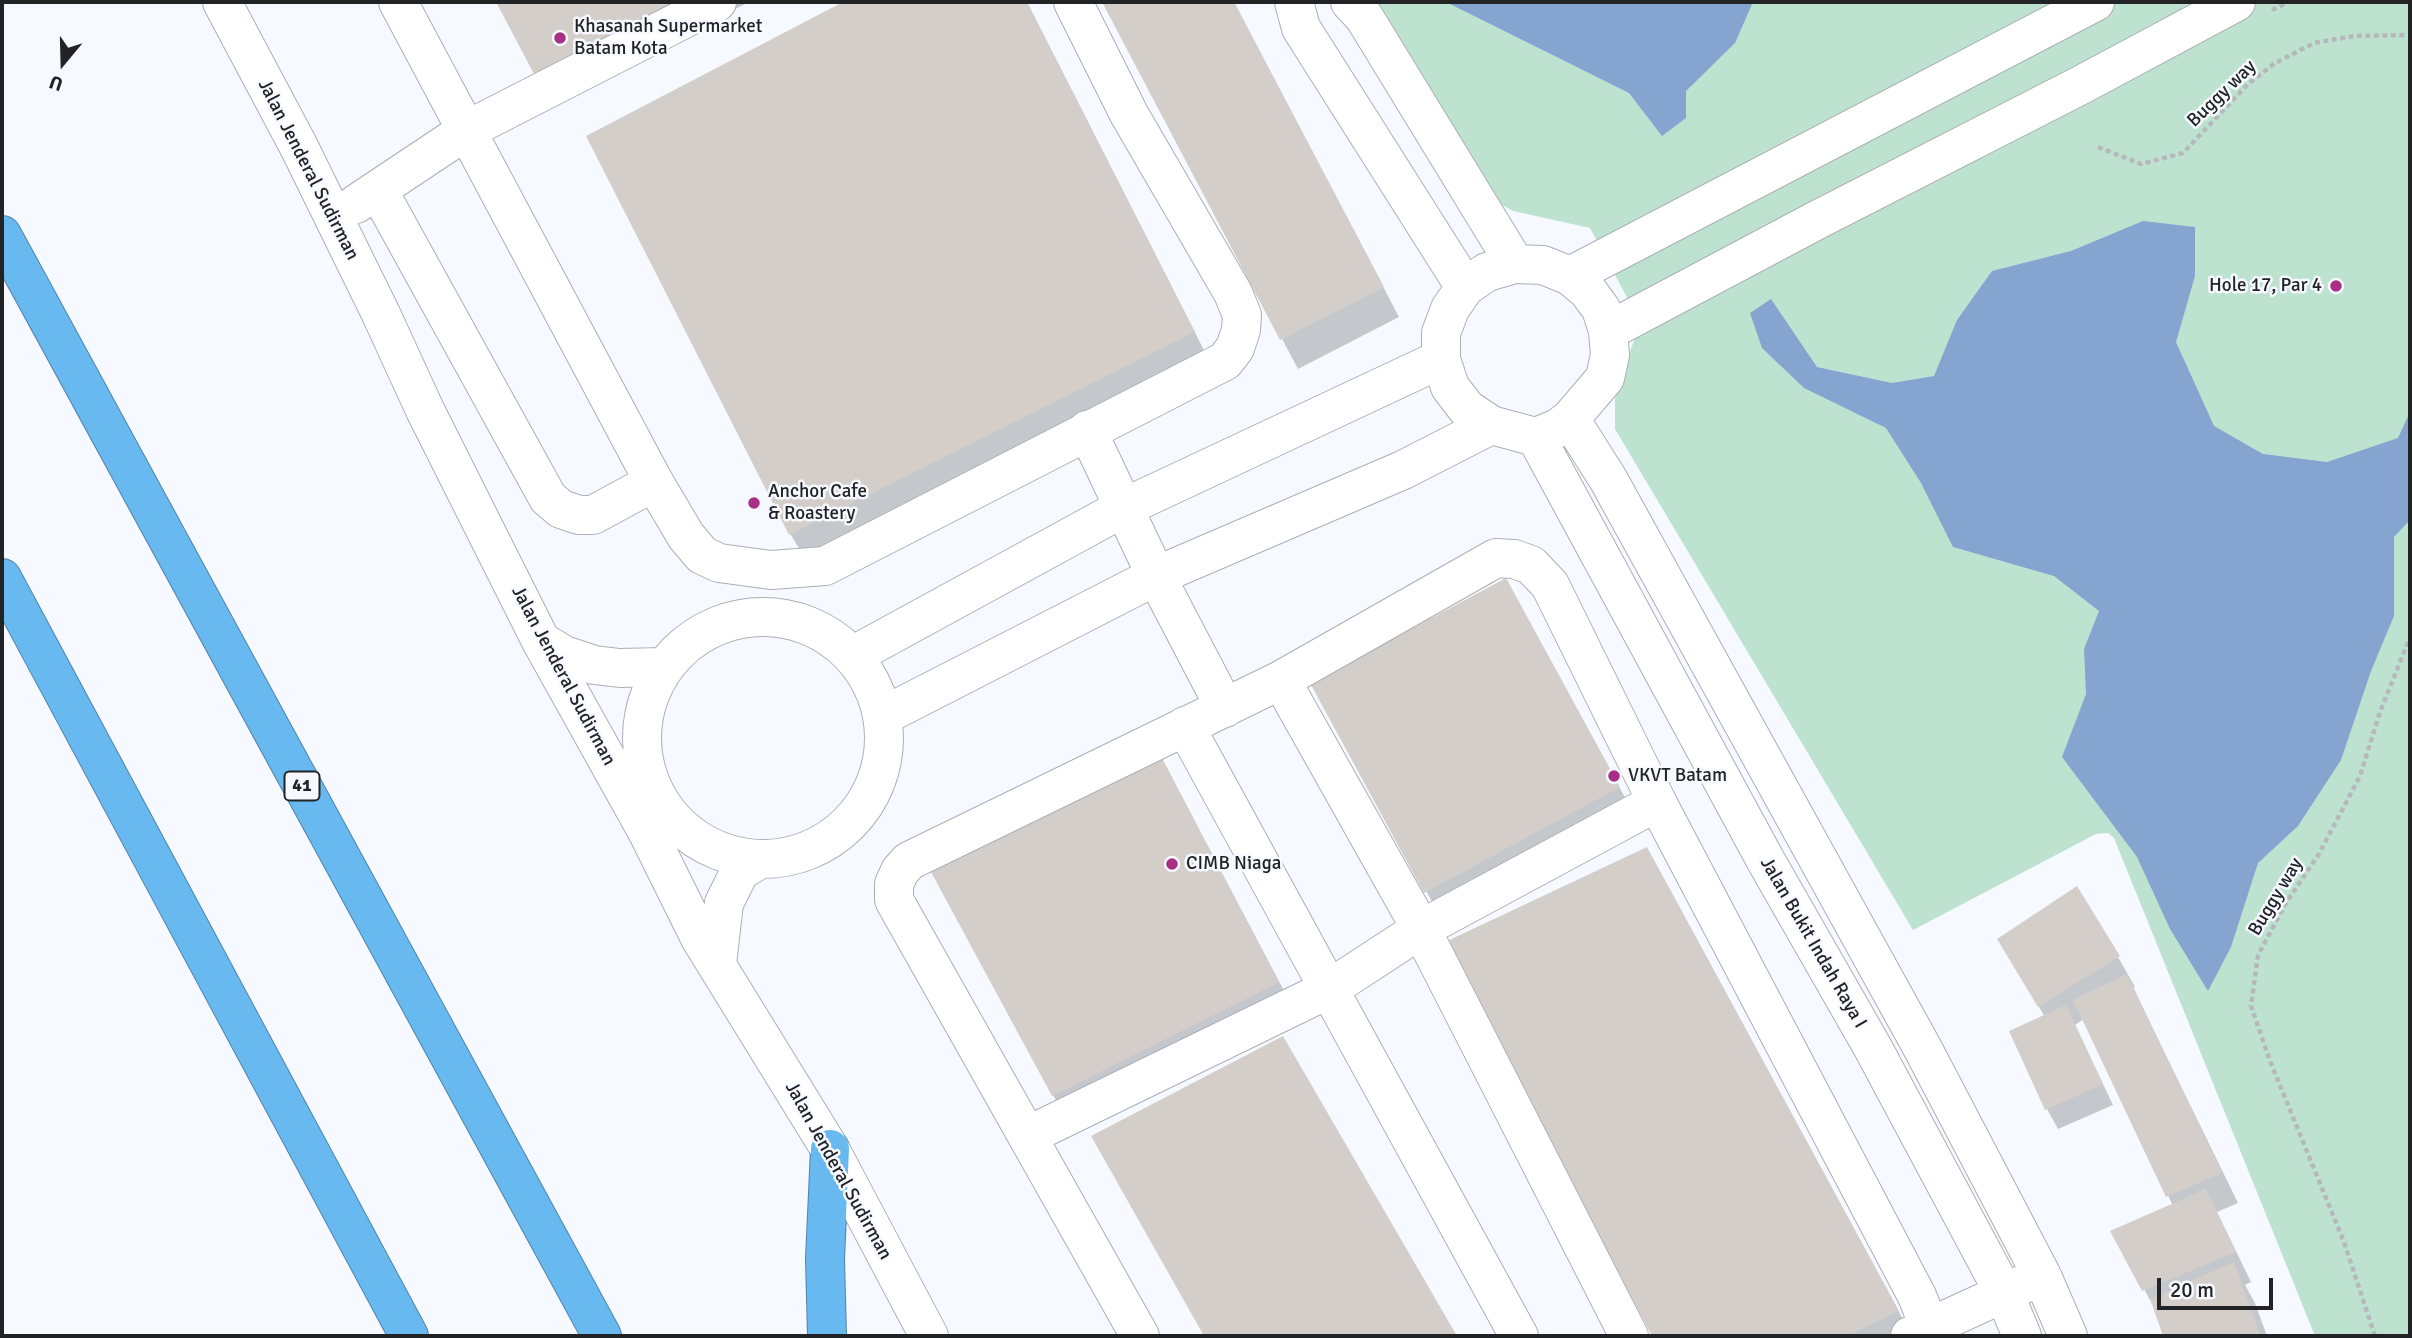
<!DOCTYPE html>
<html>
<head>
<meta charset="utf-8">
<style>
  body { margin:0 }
  #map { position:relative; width:2412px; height:1338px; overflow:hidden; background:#f6f9ff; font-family:Signika,sans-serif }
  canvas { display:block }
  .frame { position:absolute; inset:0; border:4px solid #212325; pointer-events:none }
  .north { position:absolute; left:28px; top:28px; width:70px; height:70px; -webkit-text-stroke:5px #f6f9ff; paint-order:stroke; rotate:199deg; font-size:19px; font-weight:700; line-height:28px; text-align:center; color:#212325 }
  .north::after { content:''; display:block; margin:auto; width:24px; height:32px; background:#212325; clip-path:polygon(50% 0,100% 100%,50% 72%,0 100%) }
  .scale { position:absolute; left:2157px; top:1278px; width:116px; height:32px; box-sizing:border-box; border:4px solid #212325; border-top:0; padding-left:9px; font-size:21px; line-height:24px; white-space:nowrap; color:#212325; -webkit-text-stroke:5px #f6f9ff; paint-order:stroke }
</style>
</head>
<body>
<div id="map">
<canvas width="2412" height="1338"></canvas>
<div class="frame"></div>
<div class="north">U</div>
<div class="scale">20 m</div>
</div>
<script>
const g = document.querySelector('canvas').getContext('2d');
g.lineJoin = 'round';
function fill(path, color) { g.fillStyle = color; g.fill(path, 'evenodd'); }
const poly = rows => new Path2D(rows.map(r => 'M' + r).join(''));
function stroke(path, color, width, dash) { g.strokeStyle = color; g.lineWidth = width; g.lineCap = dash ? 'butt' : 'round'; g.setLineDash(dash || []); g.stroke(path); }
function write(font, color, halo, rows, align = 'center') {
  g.font = font + ' Signika,sans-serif'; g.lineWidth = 5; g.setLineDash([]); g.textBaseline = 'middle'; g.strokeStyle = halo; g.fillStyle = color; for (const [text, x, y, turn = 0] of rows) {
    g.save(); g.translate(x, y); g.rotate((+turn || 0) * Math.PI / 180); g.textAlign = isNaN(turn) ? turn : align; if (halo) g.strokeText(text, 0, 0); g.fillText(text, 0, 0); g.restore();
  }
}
const green = poly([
  [1374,2,2410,2,2410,1336,2315,1336,2114,838,2108,833,2096,834,1913,930,1615,429,1615,399,1623,368,1641,324,1590,228,1513,211,1481,193]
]);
const water = poly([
  [1446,2,1753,2,1735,43,1686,91,1686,118,1662,136,1629,93],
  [2143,221,2195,227,2195,276,2176,342,2214,426,2263,454,2327,462,2398,438,2410,412,2410,520,2394,537,2394,616,2371,671,2341,760,2298,826,2258,863,2231,947,2208,991,2170,929,2137,857,2062,757,2086,694,2084,649,2099,611,2054,576,1953,547,1921,483,1886,428,1804,388,1762,348,1750,313,1771,299,1817,367,1892,383,1934,376,1957,320,1992,271,2071,251]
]);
const shadow = poly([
  [498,2,749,2,553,103],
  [847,2,1027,2,1210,362,808,564,791,535,588,137],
  [1104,2,1234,2,1399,317,1298,369],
  [1527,618,1641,827,1448,931,1313,683],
  [1160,756,1300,1021,1076,1133,1053,1095],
  [1669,888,1912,1336,1654,1336,1445,943],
  [2118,957,2135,987,2133,988,2238,1203,2217,1212,2251,1282,2245,1285,2255,1303,2267,1336,2165,1336,2157,1313,2113,1232,2173,1206,2084,1019,2075,1025,2113,1105,2058,1129,2047,1109,2045,1017,2017,970],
  [1282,1039,1455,1336,1206,1336,1094,1137]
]);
const building = poly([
  [496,2,675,2,534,74],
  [843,2,1027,2,1195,332,789,535,586,136],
  [1102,2,1234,2,1384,287,1280,340],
  [1506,578,1620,787,1424,893,1310,683],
  [1160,754,1279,982,1052,1096,931,872],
  [1647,847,1899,1311,1847,1336,1652,1336,1443,943],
  [2077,886,2120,956,2038,1007,1997,939],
  [2127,974,2222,1173,2166,1197,2073,1000],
  [2066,1005,2103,1084,2045,1110,2009,1031],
  [1283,1036,1457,1336,1204,1336,1091,1136],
  [2206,1189,2236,1252,2142,1291,2110,1231],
  [2234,1262,2260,1336,2163,1336,2150,1299]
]);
const path = poly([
  [2272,10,2288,2],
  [2098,147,2141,164,2183,153,2248,84,2275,63,2314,43,2354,36,2410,35],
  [2375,1336,2344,1242,2270,1061,2251,1006,2258,955,2286,903,2319,854,2360,776,2380,712,2410,637]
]);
const minor = poly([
  [222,2,299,147,381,314,425,410,541,641,648,833,700,938,830,1149,929,1336],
  [398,2,654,482,686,536,702,555,719,563,771,570,825,566,1225,361,1235,348,1241,330,1242,315,1233,293,1129,114,1073,2],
  [1294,2,1301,28,1465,287],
  [1350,2,1364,17,1515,264],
  [378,190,548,498,561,509,579,515,593,515,654,482],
  [356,204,467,130,717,2],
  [1515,264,1543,265,1570,276,1588,291,1601,309,1608,331,1610,355,1605,378,1570,419,1558,428,1536,437,1491,425,1467,409,1450,387,1441,359,1441,333,1450,309,1465,287,1487,272,1515,264],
  [1570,276,2095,2],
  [1608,331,1817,220,2081,85,2236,2],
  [1570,419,1608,479,1640,537,1923,1049,2042,1276,2068,1336],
  [1087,430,1156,576,1225,708],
  [1536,437,1766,861,1873,1048,2004,1293,2022,1336],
  '642 738a121 121 0 1 1 242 0a121 121 0 1 1-242 0Z',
  [541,641,564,655,594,665,620,668,663,667],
  [852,656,1123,508,1441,359],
  [1281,680,1421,929,1629,1336],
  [883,716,1156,576,1403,470,1491,425],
  [1185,726,1519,1336],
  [717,964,724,903,740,871,757,861],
  [1027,1136,1329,989,1421,929,1657,802],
  [1140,1336,894,900,894,884,900,871,909,861,1281,680,1496,558,1514,559,1531,565,1550,585,1657,802,1917,1296,1933,1336],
  [1910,1336,2026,1283]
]);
const highway = poly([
  [2,235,602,1336],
  [2,578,409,1336],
  [827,1336,825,1259,830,1149]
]);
const markers = [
  [560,38,7,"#a82f85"],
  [2336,286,7,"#a82f85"],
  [754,503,7,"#a82f85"],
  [1614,776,7,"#a82f85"],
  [1172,864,7,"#a82f85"]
];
const shields = [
  [302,786,35]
];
const shieldNames = [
  ["41",302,786]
];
const poiNames = [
  ["Khasanah Supermarket",574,27],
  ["Batam Kota",574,49],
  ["Hole 17, Par 4",2322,286,"right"],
  ["Anchor Cafe",768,492],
  ["& Roastery",768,514],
  ["VKVT Batam",1628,776],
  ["CIMB Niaga",1186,864]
];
const streetNames = [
  ["Buggy way",2222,94,-44],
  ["Jalan Jenderal Sudirman",308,170,63],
  ["Jalan Jenderal Sudirman",563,676,62],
  ["Buggy way",2276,897,-59],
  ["Jalan Bukit Indah Raya I",1813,943,60],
  ["Jalan Jenderal Sudirman",838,1171,61]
];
fill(green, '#bde3d0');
fill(water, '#86a4d0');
fill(shadow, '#0003');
fill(building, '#d4cecb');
stroke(minor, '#acafb4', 40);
stroke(highway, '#5084aa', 40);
stroke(path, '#b6b8bd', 4.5, [5, 3.5]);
stroke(minor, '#fff', 38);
stroke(highway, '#69b9f1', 38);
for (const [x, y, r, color] of markers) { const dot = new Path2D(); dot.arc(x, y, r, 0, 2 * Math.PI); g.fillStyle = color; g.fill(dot); stroke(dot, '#f6f9ff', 2.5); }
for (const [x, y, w] of shields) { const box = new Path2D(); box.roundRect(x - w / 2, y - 14.5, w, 29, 5); g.fillStyle = '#f6f9ff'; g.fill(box); stroke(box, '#212325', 2); }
write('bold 18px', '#212325', null, shieldNames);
write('19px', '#212325', '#f6f9ff', poiNames, 'left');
write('19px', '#212325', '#f6f9ff', streetNames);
</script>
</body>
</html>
